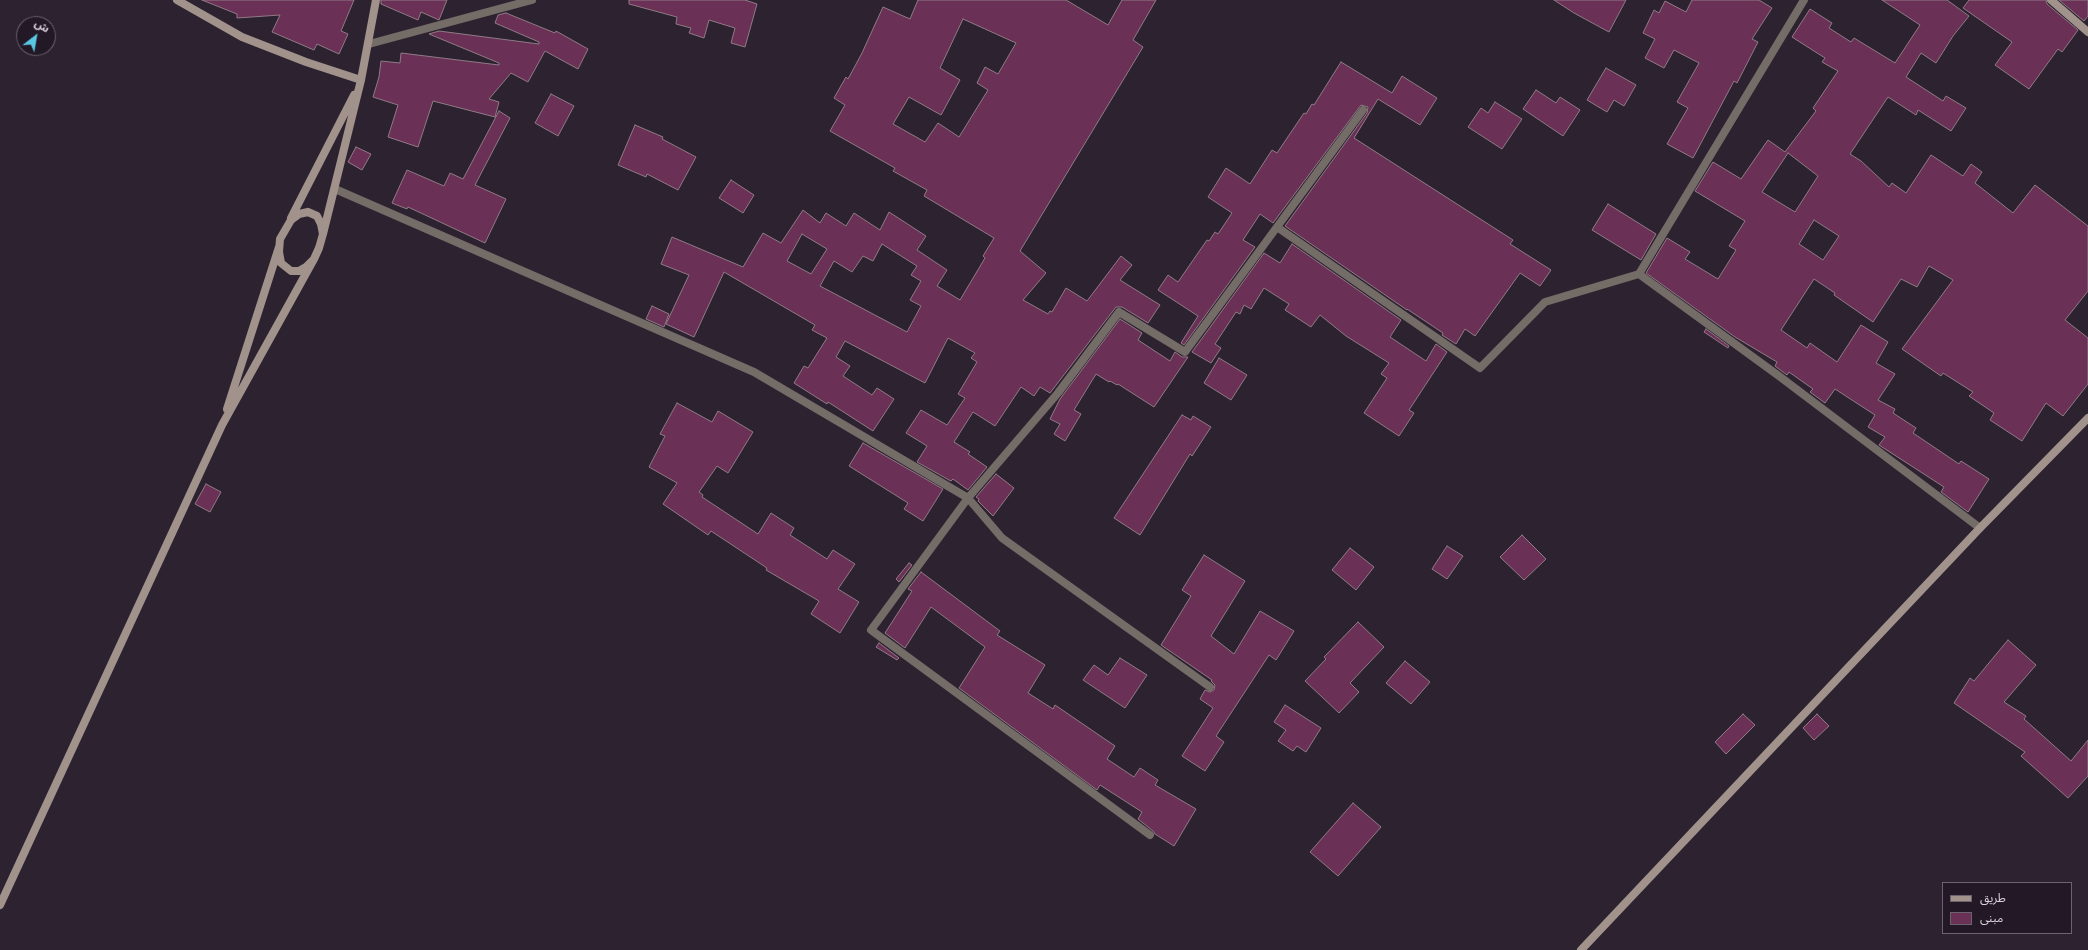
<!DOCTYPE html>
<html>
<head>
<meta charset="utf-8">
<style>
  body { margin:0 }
  #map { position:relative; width:2088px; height:950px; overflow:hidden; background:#2d222f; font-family:"Fira Sans Condensed","Noto Sans Arabic",sans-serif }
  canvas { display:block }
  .legend { position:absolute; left:1942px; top:882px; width:130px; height:52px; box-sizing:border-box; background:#231926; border:1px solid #6c636e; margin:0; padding:5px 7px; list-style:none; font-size:12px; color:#d9d2db }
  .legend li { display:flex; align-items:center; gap:8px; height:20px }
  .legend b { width:20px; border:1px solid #6c636e }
  .north { position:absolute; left:16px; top:16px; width:40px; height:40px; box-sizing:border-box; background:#231926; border:1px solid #6c636e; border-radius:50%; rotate:31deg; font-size:11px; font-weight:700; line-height:16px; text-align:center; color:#d9d2db }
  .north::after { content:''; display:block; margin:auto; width:14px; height:18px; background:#59c8e5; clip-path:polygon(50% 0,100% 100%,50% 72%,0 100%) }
</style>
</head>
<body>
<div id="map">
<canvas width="2088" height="950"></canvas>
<ul class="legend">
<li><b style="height:5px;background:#a1938c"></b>طريق</li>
<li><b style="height:11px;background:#6b3056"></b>مبنى</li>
</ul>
<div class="north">ش</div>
</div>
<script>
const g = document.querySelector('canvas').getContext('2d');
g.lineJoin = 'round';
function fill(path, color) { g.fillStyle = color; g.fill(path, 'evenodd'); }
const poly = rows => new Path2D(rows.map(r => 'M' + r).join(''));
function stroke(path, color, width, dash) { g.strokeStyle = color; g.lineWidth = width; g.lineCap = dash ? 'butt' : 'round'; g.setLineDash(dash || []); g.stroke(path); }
const building = poly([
  [202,0,354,0,341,31,348,34,339,54,317,44,314,50,272,32,280,15,237,18,237,14,202,0],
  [381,0,447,0,439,20,421,12,418,20,381,4,381,0],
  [629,0,745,0,757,4,745,47,731,43,735,28,709,20,704,38,689,33,691,28,676,24,677,17,629,4,629,0],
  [918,0,1066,0,1108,25,1122,0,1156,0,1133,40,1143,47,1020,251,1046,273,1023,300,1048,314,1050,311,1052,312,1066,288,1087,301,1121,256,1132,265,1120,280,1160,305,1148,323,1122,307,1116,307,1050,393,1040,387,1034,396,1021,387,995,426,973,412,954,442,970,452,968,454,987,467,968,490,953,479,951,481,949,480,917,462,927,446,906,433,921,410,947,425,965,398,958,394,977,362,971,358,975,353,948,338,925,383,845,341,836,357,850,366,843,376,872,395,877,388,894,399,873,431,828,402,827,404,794,383,804,366,808,368,827,338,812,330,815,325,724,272,694,337,666,324,689,275,661,264,672,237,743,267,763,233,781,243,803,210,820,223,826,213,846,226,854,213,880,230,889,212,926,236,917,250,947,270,937,286,960,300,985,258,983,256,994,238,924,196,927,190,893,171,895,168,830,131,845,105,834,98,846,77,848,79,862,53,883,7,910,19,918,0],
  [963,19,1016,43,998,74,985,67,977,83,988,90,959,137,938,123,925,142,893,124,909,97,941,115,960,80,940,68,963,19],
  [802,234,827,249,811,274,787,261,802,234],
  [882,244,917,266,911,275,921,281,910,300,921,306,907,332,820,286,834,261,852,272,863,256,873,261,882,244],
  [1554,0,1626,0,1609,32,1574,13,1554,0],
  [1692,0,1759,0,1772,8,1752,39,1758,42,1737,83,1734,81,1693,158,1667,144,1688,108,1677,102,1699,63,1674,50,1664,68,1645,58,1655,39,1643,33,1654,10,1659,13,1665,1,1686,12,1692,0],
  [1882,0,1947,0,1969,16,1953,36,1936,63,1921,53,1906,77,1943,101,1946,96,1966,108,1951,131,1918,110,1916,115,1888,97,1850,154,1861,161,1889,187,1892,183,1906,193,1931,155,1963,176,1971,164,1982,172,1975,183,2013,213,2035,185,2088,226,2088,291,2065,320,2088,338,2088,384,2063,416,2046,403,2022,441,1990,420,1994,413,1969,396,1973,392,1943,373,1941,376,1902,349,1953,280,1929,266,1917,287,1901,279,1873,322,1834,295,1835,293,1814,279,1781,330,1807,348,1810,343,1837,362,1861,325,1888,342,1876,363,1895,374,1878,400,1895,409,1893,413,1916,428,1913,433,1959,464,1961,461,1989,479,1968,512,1941,492,1944,487,1879,445,1885,437,1868,427,1875,415,1835,389,1825,403,1810,392,1813,389,1789,372,1787,375,1775,366,1777,362,1735,337,1646,273,1667,238,1690,252,1685,259,1718,279,1736,250,1729,246,1745,221,1695,191,1713,162,1741,179,1768,140,1785,152,1816,111,1813,108,1838,71,1822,62,1825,58,1792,37,1810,9,1832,23,1829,28,1851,42,1854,38,1895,63,1920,25,1882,0],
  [1788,153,1818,176,1795,212,1762,192,1788,153],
  [1814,220,1839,236,1823,260,1799,244,1814,220],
  [1969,0,2046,0,2047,4,2078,30,2062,52,2058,49,2029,89,1995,65,2012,42,1963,8,1969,0],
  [2059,0,2088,0,2088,16,2084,21,2059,0],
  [506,13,555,33,556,31,588,49,578,69,545,51,528,82,511,73,489,99,499,102,495,117,433,101,418,147,388,137,398,105,373,97,379,77,381,61,400,63,401,53,499,65,499,63,429,34,439,31,539,44,539,42,495,23,498,15,506,13],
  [1341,62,1392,93,1402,76,1437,98,1420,125,1378,99,1354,138,1513,240,1510,244,1551,270,1540,286,1520,273,1475,336,1465,329,1456,344,1442,335,1443,333,1407,309,1407,310,1285,226,1367,113,1368,107,1361,105,1273,223,1260,214,1243,240,1255,247,1184,345,1181,343,1198,316,1158,290,1168,275,1178,282,1207,240,1209,241,1215,232,1218,234,1232,213,1208,197,1226,168,1250,184,1272,150,1277,153,1304,113,1306,114,1312,104,1314,105,1341,62],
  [1606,68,1636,85,1624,106,1614,100,1607,112,1587,100,1606,68],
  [1536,90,1556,103,1560,97,1580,110,1563,136,1523,109,1536,90],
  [551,94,574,106,558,136,535,123,551,94],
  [1495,102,1522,119,1502,149,1468,127,1481,108,1488,113,1495,102],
  [499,111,510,118,475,185,506,199,485,243,408,207,407,209,392,203,407,170,444,186,450,173,463,179,499,111],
  [635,125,663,137,662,139,696,157,678,190,647,174,646,177,618,165,635,125],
  [356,147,371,154,362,170,348,162,356,147],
  [731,180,754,195,743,213,719,198,731,180],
  [1608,204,1656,234,1641,260,1592,230,1608,204],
  [1292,244,1401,320,1390,337,1426,361,1436,344,1447,352,1409,410,1414,413,1399,436,1364,413,1387,378,1381,374,1389,363,1346,336,1320,315,1311,327,1285,310,1289,304,1264,288,1251,309,1244,305,1240,314,1236,312,1215,344,1221,348,1211,363,1192,352,1264,253,1280,263,1292,244],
  [652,306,669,314,664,327,646,319,652,306],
  [1120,319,1142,333,1138,340,1170,361,1175,352,1182,357,1188,357,1154,407,1118,384,1117,385,1110,381,1109,382,1096,374,1074,410,1081,414,1065,441,1054,434,1060,424,1050,419,1060,399,1120,319],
  [1706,329,1729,346,1728,348,1704,332,1706,329],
  [1219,358,1247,375,1231,400,1204,383,1219,358],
  [677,403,712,422,718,411,753,432,728,473,717,466,699,492,703,495,702,497,758,534,771,513,794,528,790,535,827,559,833,550,855,564,838,589,859,602,840,633,811,614,819,601,766,570,767,568,711,531,708,535,663,504,677,483,649,467,665,436,660,434,677,403],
  [1182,415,1191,420,1193,416,1211,427,1192,456,1190,454,1140,535,1114,518,1182,415],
  [863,443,943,489,923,521,904,509,908,503,849,466,863,443],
  [996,474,1014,488,993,516,978,501,979,499,976,497,996,474],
  [206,484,221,492,210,512,195,504,206,484],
  [1522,535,1546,559,1524,580,1500,557,1522,535],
  [1447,546,1463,556,1447,579,1432,569,1447,546],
  [1350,548,1374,567,1356,590,1332,570,1350,548],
  [1204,555,1245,581,1211,636,1234,654,1260,611,1294,631,1276,660,1269,655,1216,736,1224,742,1205,771,1182,756,1213,708,1200,699,1205,690,1210,692,1214,690,1215,685,1211,681,1212,680,1161,645,1191,596,1182,590,1204,555],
  [909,563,912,565,899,582,896,579,909,563],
  [921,572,1000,631,997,635,1045,665,1028,693,1053,709,1055,705,1115,746,1107,759,1134,777,1140,768,1158,780,1155,785,1196,809,1174,846,1155,834,1153,831,1138,819,1142,812,1100,785,1097,790,959,688,985,647,931,607,905,648,885,633,912,591,908,589,921,572],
  [1358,622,1384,647,1350,683,1359,692,1339,713,1305,681,1326,659,1324,657,1358,622],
  [2008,640,2036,665,2004,702,2026,716,2024,719,2071,761,2088,740,2088,776,2068,798,2021,756,2025,752,1954,703,1970,678,1974,681,2008,640],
  [879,643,899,658,897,660,876,647,879,643],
  [1120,658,1147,675,1125,708,1083,680,1094,665,1108,675,1120,658],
  [1405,661,1430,682,1411,704,1386,683,1405,661],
  [1285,705,1321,728,1306,752,1297,746,1293,751,1278,741,1286,730,1274,722,1285,705],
  [1743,714,1755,725,1726,754,1715,742,1743,714],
  [1817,714,1829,726,1814,740,1803,728,1817,714],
  [1353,803,1381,827,1338,876,1310,852,1353,803]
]);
const street = poly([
  [369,44,532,0],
  [335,189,754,372,968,498,1002,538,1210,687],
  [1277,227,1480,368,1545,302,1639,274,1779,376,1980,528],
  [1639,274,1804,0],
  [1150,835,871,630,968,498,1058,393,1119,312,1185,352,1363,110]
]);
const secondary = poly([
  [177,0,242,37,306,62,361,80],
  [2051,0,2088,32],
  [308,212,317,216,321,224,323,234,319,248,314,259,306,267,299,271,291,271,281,263,279,252,280,239,291,220,299,214,308,212],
  [291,218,354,95],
  [323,234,361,80,376,0],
  [227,409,279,247],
  [0,905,222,425,314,259],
  [1581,950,1980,528,2088,418]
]);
fill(building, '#6b3056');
stroke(building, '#8f7b86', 1);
stroke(street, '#746c67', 8);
stroke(secondary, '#a1938c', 8);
</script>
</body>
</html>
